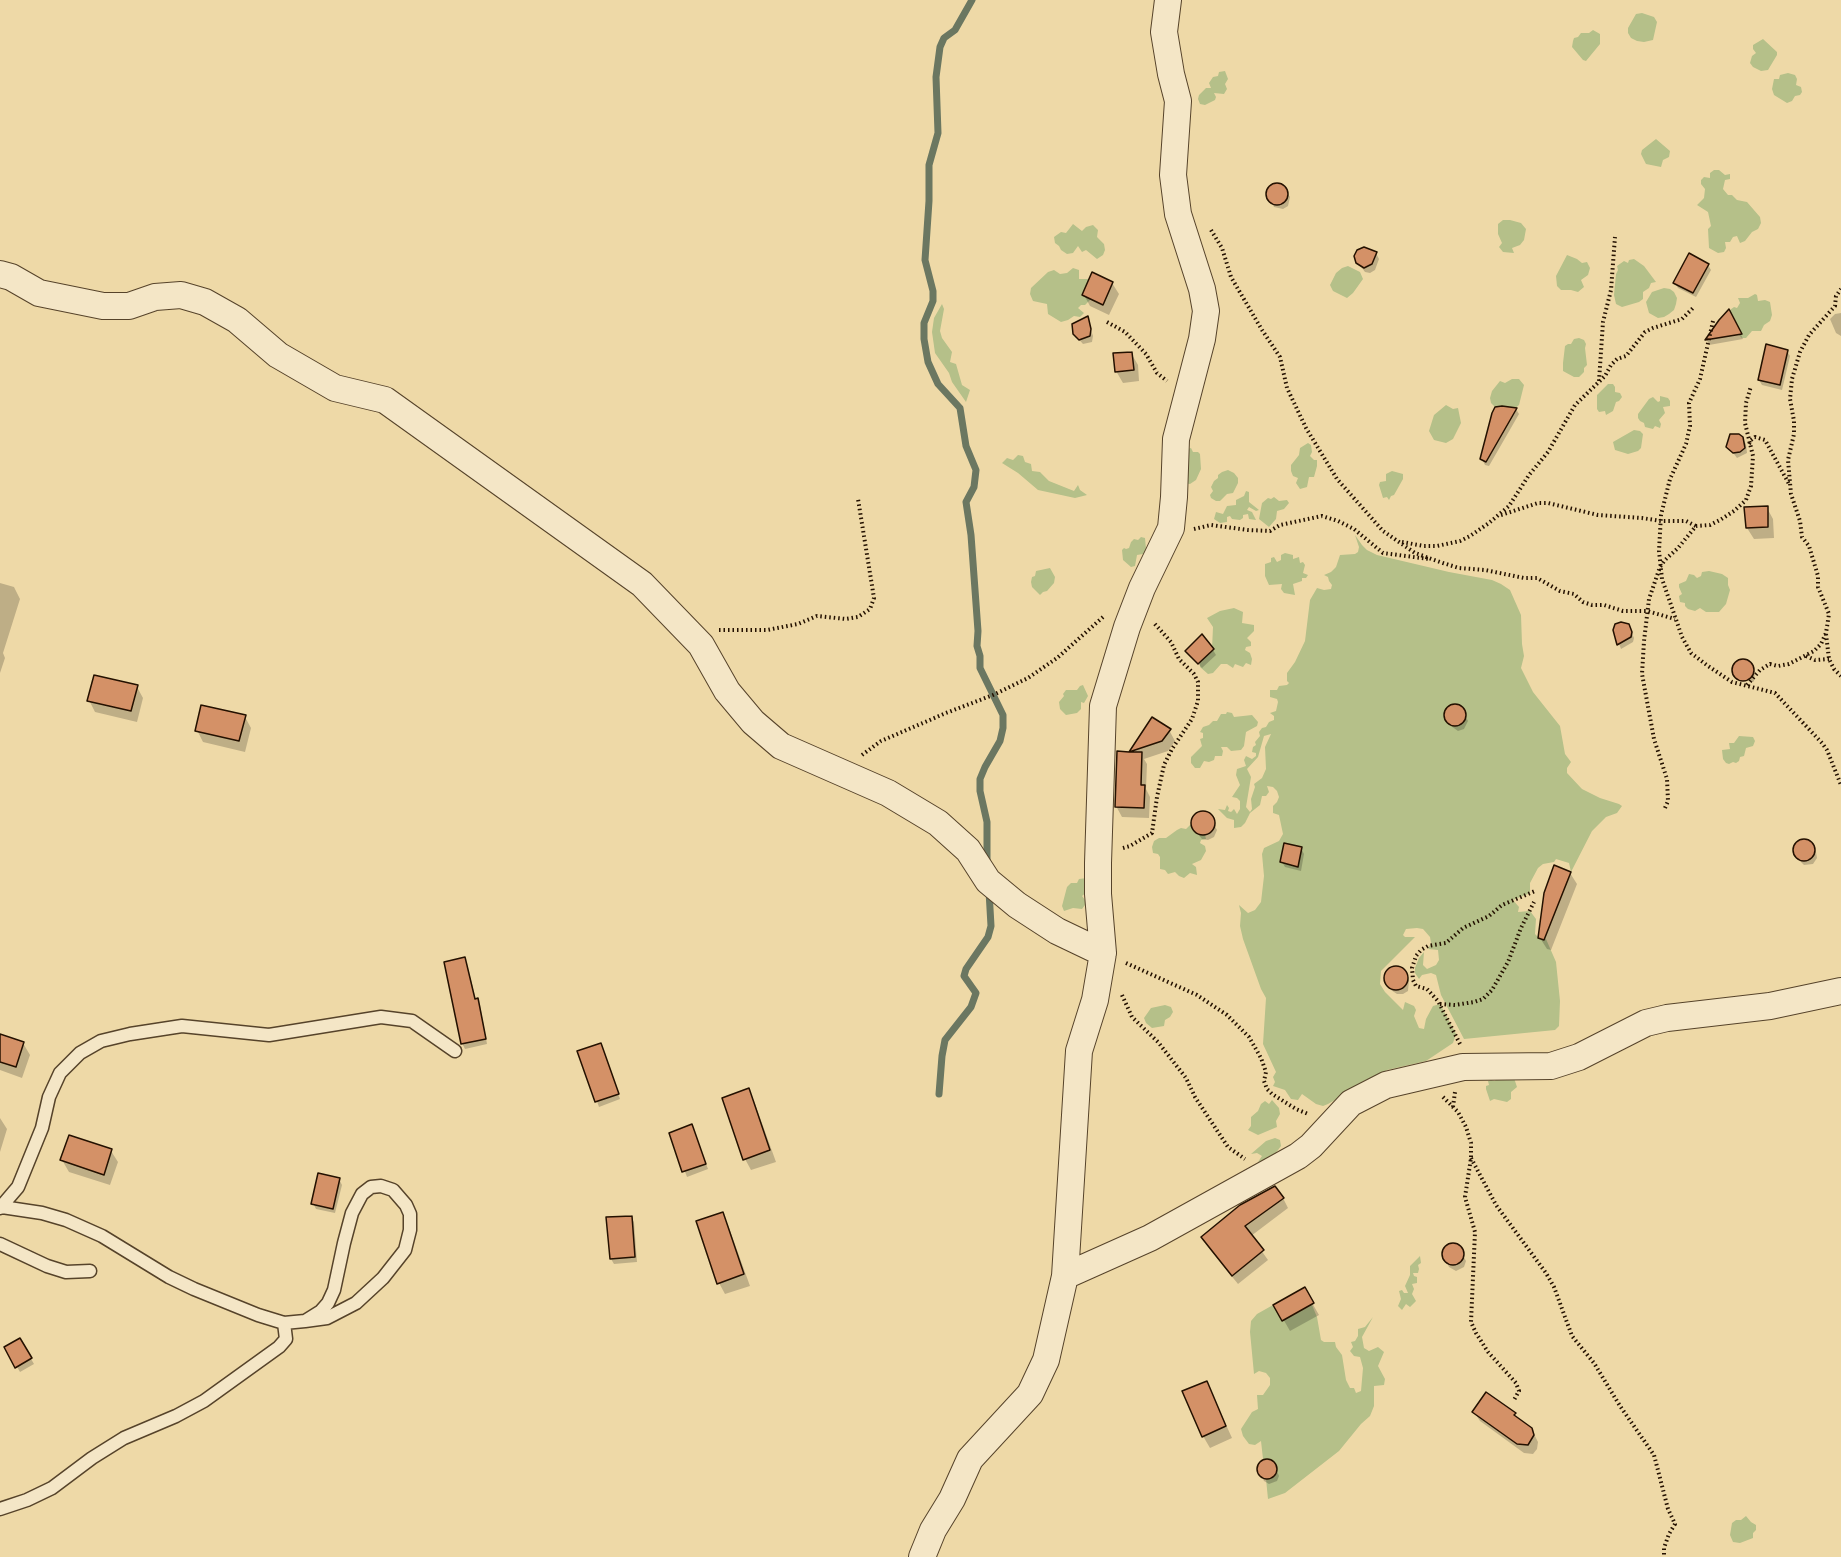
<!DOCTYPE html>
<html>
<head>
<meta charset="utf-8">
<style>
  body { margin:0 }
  canvas { display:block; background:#eed9a7 }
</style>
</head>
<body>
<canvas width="1841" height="1557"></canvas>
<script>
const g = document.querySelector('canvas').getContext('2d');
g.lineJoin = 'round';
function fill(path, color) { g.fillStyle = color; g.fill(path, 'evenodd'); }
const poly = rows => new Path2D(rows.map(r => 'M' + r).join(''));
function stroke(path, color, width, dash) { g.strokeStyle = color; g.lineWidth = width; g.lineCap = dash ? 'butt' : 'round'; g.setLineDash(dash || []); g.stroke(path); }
const green = poly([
  [1642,13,1654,17,1657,22,1653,40,1644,42,1637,41,1631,38,1628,33,1628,28,1636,14],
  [1593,30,1600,34,1600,44,1586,61,1583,60,1572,47,1573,41,1574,38,1578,37,1581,33,1589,33],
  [1763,39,1777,52,1777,55,1768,70,1761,71,1753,67,1750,63,1752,56,1756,53,1753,49,1753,45],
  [1225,71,1228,79,1225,84,1227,89,1224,94,1214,93,1216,97,1215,100,1205,105,1200,104,1198,99,1199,95,1206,88,1211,88,1209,83,1213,77,1218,76,1219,72],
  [1788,73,1795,75,1797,79,1796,85,1801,87,1802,92,1800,95,1795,96,1792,101,1787,103,1774,95,1772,89,1774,79,1779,79,1780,75],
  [1656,139,1670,151,1669,157,1663,160,1661,167,1646,164,1641,154,1642,150],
  [1714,170,1719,170,1725,175,1730,174,1730,179,1725,180,1723,189,1728,195,1732,195,1737,200,1747,202,1760,217,1761,223,1758,229,1752,232,1745,241,1740,243,1737,236,1733,237,1730,242,1725,242,1726,248,1724,252,1718,253,1709,248,1708,229,1711,226,1708,212,1697,205,1704,198,1705,189,1701,184,1701,180,1704,177,1710,178,1710,173],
  [1503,220,1510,220,1521,223,1526,229,1524,240,1520,245,1512,248,1514,253,1503,252,1499,247,1502,243,1498,234,1498,224],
  [1073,224,1082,231,1086,227,1093,225,1098,230,1097,237,1104,244,1105,250,1103,255,1097,259,1086,250,1082,252,1078,246,1073,253,1067,254,1061,250,1059,246,1055,243,1054,237,1061,232,1066,233],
  [1567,255,1577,259,1582,263,1587,262,1590,268,1588,275,1581,280,1584,287,1578,292,1571,290,1561,290,1557,286,1556,276],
  [1634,259,1644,266,1656,282,1651,283,1649,288,1643,292,1643,299,1639,302,1622,307,1616,304,1614,295,1616,274,1618,270,1617,266,1624,261,1628,263,1629,260],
  [1348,266,1360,272,1363,279,1353,293,1347,298,1333,291,1330,285,1336,273,1342,268],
  [1073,268,1079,270,1079,279,1090,279,1082,295,1091,299,1085,305,1081,305,1078,308,1084,313,1080,317,1074,316,1068,320,1061,322,1048,314,1047,304,1033,301,1030,294,1031,288,1048,272,1054,270,1060,274,1067,273],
  [1664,288,1670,289,1674,292,1677,298,1676,304,1674,310,1669,314,1664,317,1658,318,1649,313,1646,302,1652,292],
  [1755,294,1757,295,1758,301,1765,300,1770,302,1772,315,1770,321,1764,325,1761,331,1752,331,1746,338,1742,338,1738,334,1739,330,1733,317,1730,314,1730,310,1734,307,1737,308,1740,303,1738,298,1748,298],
  [942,304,944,309,940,331,942,338,952,352,950,362,956,364,962,385,970,390,966,402,952,382,949,373,935,353,932,332,934,318],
  [1579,338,1584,340,1586,344,1585,348,1587,365,1584,368,1584,372,1579,377,1574,377,1563,371,1563,363,1565,346,1568,344,1571,344,1574,339],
  [1512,379,1519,379,1524,385,1519,405,1513,410,1507,407,1495,407,1491,403,1490,398,1492,391,1500,381,1505,383],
  [1608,384,1613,384,1615,387,1615,392,1620,393,1622,397,1619,401,1616,402,1613,411,1606,415,1605,411,1599,412,1597,409,1597,395],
  [1660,396,1668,398,1670,401,1670,406,1663,407,1665,413,1659,420,1661,424,1660,428,1655,426,1653,429,1645,427,1644,423,1640,421,1638,418,1638,414,1649,399,1653,397,1658,402,1660,401],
  [1446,405,1453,409,1458,408,1461,423,1453,439,1446,443,1434,440,1429,431,1434,415],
  [1634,430,1640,431,1643,434,1641,448,1638,451,1628,454,1615,450,1613,442],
  [1308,443,1311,445,1312,452,1310,456,1314,460,1317,460,1317,466,1314,477,1309,477,1307,487,1300,489,1296,483,1298,478,1293,476,1291,471,1291,465,1299,455,1300,448],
  [1191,448,1193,452,1198,452,1200,454,1201,469,1196,480,1190,484,1182,483,1188,449],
  [1018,455,1023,456,1025,462,1031,464,1032,471,1040,472,1049,481,1074,491,1078,485,1080,490,1087,495,1075,498,1038,490,1018,473,1002,463,1007,458,1013,460],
  [1228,470,1234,473,1238,478,1238,483,1233,493,1227,494,1220,501,1216,501,1211,498,1210,495,1213,491,1211,487,1214,481,1218,478,1218,475,1222,472],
  [1392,471,1403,474,1403,479,1394,495,1391,496,1389,500,1387,497,1383,498,1379,485,1380,482,1386,481,1386,474],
  [1246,491,1249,492,1249,502,1259,510,1256,511,1249,507,1247,510,1252,512,1256,520,1249,519,1248,514,1243,515,1243,518,1240,520,1232,519,1230,516,1227,517,1227,522,1220,523,1214,519,1216,512,1223,514,1227,506,1236,505,1236,500,1244,496],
  [1274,497,1279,501,1287,500,1289,503,1284,509,1277,511,1276,519,1269,527,1259,519,1262,503,1268,498,1271,499],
  [1355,535,1362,545,1367,550,1377,555,1449,572,1492,580,1501,584,1510,590,1521,615,1522,644,1524,656,1521,668,1533,692,1560,726,1565,754,1571,762,1567,768,1567,773,1582,789,1600,798,1619,804,1622,806,1617,813,1606,817,1592,831,1571,872,1569,863,1556,859,1554,862,1543,864,1538,868,1530,883,1530,893,1513,900,1519,907,1518,912,1530,911,1536,919,1535,934,1539,938,1546,939,1556,962,1560,1001,1559,1026,1555,1030,1464,1039,1441,995,1436,975,1431,973,1422,975,1419,979,1415,973,1415,968,1419,958,1424,952,1423,965,1427,969,1436,965,1439,960,1438,950,1428,949,1431,943,1430,937,1423,929,1417,928,1406,929,1403,935,1405,937,1415,937,1381,971,1380,984,1385,992,1403,1010,1405,1002,1414,1006,1416,1010,1414,1016,1419,1028,1424,1029,1426,1019,1433,1006,1440,1004,1456,1034,1453,1043,1426,1061,1387,1070,1328,1104,1323,1106,1316,1104,1302,1094,1298,1100,1291,1099,1285,1090,1273,1086,1275,1082,1273,1077,1276,1072,1263,1044,1266,998,1261,989,1243,939,1240,926,1241,913,1239,905,1248,913,1255,910,1261,902,1264,876,1262,854,1264,848,1279,841,1283,834,1279,815,1273,813,1273,806,1277,802,1279,797,1277,791,1273,787,1267,786,1269,792,1266,796,1262,796,1260,805,1250,813,1245,823,1241,827,1234,828,1234,820,1227,818,1218,809,1225,810,1227,805,1229,808,1228,811,1231,812,1234,809,1237,814,1240,809,1240,801,1237,798,1232,797,1240,785,1236,775,1237,769,1246,766,1244,760,1246,756,1252,759,1256,756,1256,753,1252,752,1253,747,1256,745,1255,742,1260,736,1259,732,1262,728,1266,727,1269,722,1274,720,1274,716,1270,713,1276,711,1278,702,1277,699,1270,697,1270,690,1277,690,1279,686,1287,685,1289,683,1287,681,1287,673,1295,662,1305,641,1310,600,1317,588,1324,590,1331,589,1332,585,1329,581,1328,577,1324,575,1331,572,1336,567,1340,555,1355,554,1358,552,1359,547],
  [1271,734,1265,747,1266,769,1262,778,1254,784,1255,787,1251,799,1252,809,1250,812,1246,807,1251,777,1247,769,1258,757,1264,736],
  [1141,537,1145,538,1146,549,1143,554,1137,555,1135,566,1131,567,1123,560,1122,550,1124,548,1126,549,1129,548,1131,542,1134,539,1138,540],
  [1285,553,1293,555,1293,559,1299,557,1300,563,1303,562,1305,565,1303,573,1308,575,1306,578,1302,578,1302,581,1293,584,1295,595,1284,593,1281,589,1282,584,1269,585,1265,576,1265,564,1271,562,1271,558,1274,557,1277,562,1281,560,1281,555],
  [1050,568,1055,577,1054,583,1047,591,1043,592,1040,595,1032,587,1031,582,1032,577,1035,576,1036,571],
  [1709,571,1722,574,1728,578,1728,585,1730,590,1726,604,1719,612,1706,612,1700,608,1695,611,1688,609,1685,606,1685,603,1680,602,1679,596,1682,594,1679,587,1679,584,1686,581,1689,574,1694,575,1697,578,1701,576,1702,572],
  [1234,608,1243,612,1242,623,1254,625,1254,631,1247,638,1251,642,1251,646,1246,647,1245,650,1250,653,1252,659,1251,665,1246,663,1243,667,1235,664,1233,668,1227,664,1221,664,1213,673,1208,674,1200,667,1200,662,1211,652,1212,649,1213,627,1207,618,1220,611],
  [1083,685,1088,696,1084,703,1081,702,1081,709,1077,713,1066,715,1060,709,1059,702,1064,696,1063,694,1066,690,1077,690,1080,686],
  [1227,712,1232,713,1234,717,1252,715,1258,722,1257,726,1246,732,1244,746,1241,750,1231,751,1227,747,1221,747,1223,751,1222,756,1215,756,1214,760,1209,762,1204,761,1200,768,1195,768,1191,763,1191,757,1202,746,1200,739,1203,738,1203,733,1200,732,1203,727,1209,725,1213,721,1217,721,1221,714,1226,714],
  [1739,736,1753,737,1755,741,1753,746,1746,748,1744,756,1740,757,1739,761,1736,763,1733,762,1729,764,1726,763,1723,759,1722,750,1730,749,1729,743,1734,743],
  [1191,824,1194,831,1197,834,1205,835,1206,839,1201,840,1200,843,1205,846,1206,851,1201,860,1192,864,1196,867,1197,875,1190,873,1184,878,1179,876,1175,872,1168,874,1165,870,1160,869,1160,857,1158,854,1153,853,1152,847,1154,841,1159,838,1166,838,1177,830,1181,828,1186,829],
  [1087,878,1088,891,1082,896,1085,900,1085,905,1082,909,1073,908,1064,911,1062,906,1067,887,1071,883,1077,883,1079,879],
  [1165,1005,1171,1007,1173,1012,1170,1017,1165,1020,1164,1026,1152,1028,1146,1023,1144,1018,1151,1008],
  [1513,1075,1517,1087,1511,1092,1511,1099,1507,1102,1494,1099,1490,1101,1486,1089,1486,1086,1489,1085,1488,1081,1491,1080,1495,1081,1498,1076],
  [1272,1100,1279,1108,1280,1114,1276,1121,1277,1127,1258,1135,1248,1130,1251,1126,1251,1117,1258,1111,1261,1104,1265,1101,1269,1104],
  [1275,1138,1280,1140,1281,1146,1272,1158,1258,1162,1262,1156,1257,1153,1251,1154,1266,1141],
  [1420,1256,1421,1263,1418,1265,1419,1269,1418,1273,1413,1273,1414,1276,1417,1277,1417,1283,1412,1284,1414,1289,1412,1294,1416,1301,1410,1307,1406,1304,1402,1310,1398,1306,1401,1299,1399,1291,1402,1290,1404,1293,1408,1293,1405,1286,1410,1275,1410,1266],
  [1273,1305,1282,1321,1312,1305,1317,1317,1321,1340,1324,1342,1335,1342,1336,1347,1342,1355,1346,1380,1350,1388,1354,1388,1356,1393,1361,1391,1363,1368,1360,1357,1354,1356,1350,1351,1353,1347,1351,1342,1355,1341,1358,1336,1358,1329,1365,1327,1373,1317,1362,1337,1364,1348,1369,1351,1378,1347,1384,1352,1378,1366,1385,1379,1384,1385,1374,1386,1374,1406,1370,1416,1361,1424,1339,1451,1285,1493,1268,1499,1266,1479,1275,1476,1277,1466,1273,1460,1263,1459,1261,1441,1255,1445,1249,1444,1243,1436,1241,1429,1252,1412,1258,1409,1257,1395,1263,1395,1270,1385,1270,1378,1266,1373,1259,1371,1254,1374,1250,1332,1251,1321,1257,1314],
  [1746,1516,1751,1522,1756,1525,1756,1530,1753,1533,1753,1538,1740,1543,1733,1542,1730,1535,1732,1523,1736,1520,1741,1520]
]);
const shadow = poly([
  [1277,184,1283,186,1290,197,1288,206,1283,209,1274,207,1268,195,1271,187],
  [1376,253,1379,259,1375,270,1370,273,1365,272,1356,260],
  [1708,265,1711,270,1696,297,1678,288,1675,283],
  [1112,283,1119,294,1109,315,1090,306,1084,295],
  [1729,311,1743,339,1709,345,1707,340],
  [1841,313,1841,336,1836,333,1830,319,1835,314],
  [1087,318,1093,336,1092,342,1083,344,1074,334],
  [1787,351,1790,356,1782,390,1762,385,1759,380],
  [1131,353,1138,365,1139,381,1123,383,1116,371],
  [1516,409,1519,414,1489,466,1485,465,1482,459],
  [1742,438,1746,444,1747,453,1737,458,1728,446],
  [1767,508,1773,519,1774,538,1754,539,1747,528],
  [0,583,14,587,20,599,3,653,5,658,0,673],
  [1614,630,1631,631,1634,638,1633,642,1621,649],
  [1213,650,1216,655,1202,668,1187,651],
  [1738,662,1747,662,1751,666,1755,672,1754,681,1753,682,1736,675,1734,667],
  [137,687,143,698,137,722,95,712,89,700],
  [1457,705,1462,709,1468,721,1464,729,1458,731,1451,726,1446,714,1451,707],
  [245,717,251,728,245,752,203,742,197,730],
  [1153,719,1169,730,1175,741,1168,751,1144,759,1147,764,1146,789,1150,797,1149,818,1122,817,1116,806,1130,753],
  [1200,813,1209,815,1217,830,1214,837,1208,840,1202,839,1193,828,1195,817],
  [1800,842,1809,842,1813,846,1816,852,1817,858,1813,864,1804,865,1799,860,1796,855,1796,845],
  [1301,848,1304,854,1301,871,1285,867,1282,862],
  [1570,873,1577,884,1551,950,1547,949,1540,938],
  [464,959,467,964,476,1000,480,1005,487,1044,465,1049,462,1043],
  [1401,969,1409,980,1408,991,1403,994,1397,994,1391,990,1386,978,1391,970],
  [0,1036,23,1043,30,1055,22,1078,0,1070],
  [603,1050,620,1099,599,1107,579,1052],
  [748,1090,754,1101,776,1162,751,1170,745,1159],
  [0,1118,7,1129,0,1152],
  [694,1131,708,1169,687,1177,671,1134],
  [111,1151,118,1162,110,1185,69,1172,62,1160],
  [339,1179,342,1185,335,1213,316,1209,313,1203],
  [1283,1198,1288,1208,1251,1236,1268,1260,1238,1284,1208,1247,1203,1237],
  [722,1214,728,1225,750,1286,725,1294,719,1283],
  [631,1217,634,1222,637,1262,614,1264,611,1259],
  [1453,1244,1458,1246,1466,1261,1464,1267,1456,1271,1449,1267,1443,1254,1444,1249],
  [1304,1289,1319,1315,1290,1331,1275,1305],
  [20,1340,34,1364,20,1372,6,1348],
  [1207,1383,1232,1438,1210,1448,1203,1436],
  [1474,1412,1514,1414,1517,1419,1533,1432,1538,1442,1537,1449,1533,1454,1524,1453,1480,1421],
  [1270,1460,1274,1464,1279,1476,1277,1481,1269,1484,1264,1481,1257,1468,1261,1462]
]);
const stream = poly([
  [972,0,955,30,944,38,940,47,936,77,938,133,929,165,929,201,925,260,933,291,933,301,924,323,924,339,928,362,938,384,960,408,966,446,976,470,974,487,966,502,971,535,978,631,977,646,980,656,980,668,1003,715,1003,728,1000,741,985,767,980,779,980,791,987,822,987,864],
  [939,1094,942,1056,945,1040,971,1007,976,993,964,976,966,969,988,937,991,926,989,891]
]);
const building = poly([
  '1266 194a11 11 0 1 1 22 0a11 11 0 1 1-22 0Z',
  [1364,247,1377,252,1372,264,1364,268,1356,263,1354,256,1357,250,1364,247],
  [1689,253,1709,264,1693,293,1673,283,1689,253],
  [1092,272,1113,282,1103,305,1082,295,1092,272],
  [1729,309,1742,334,1705,340,1719,320,1729,309],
  [1088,316,1091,329,1090,336,1079,340,1073,334,1072,324,1088,316],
  [1766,344,1788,350,1780,385,1758,380,1766,344],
  [1132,352,1134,370,1115,372,1113,353,1132,352],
  [1502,406,1517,408,1486,462,1480,459,1492,413,1495,407,1502,406],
  [1730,434,1739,434,1743,437,1745,448,1740,452,1733,453,1726,447,1730,434],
  [1768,506,1768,527,1746,528,1744,507,1768,506],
  [1621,622,1629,624,1632,632,1631,637,1617,645,1613,630,1615,624,1621,622],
  [1202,634,1214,649,1198,664,1185,651,1202,634],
  '1732 670a11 11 0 1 1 22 0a11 11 0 1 1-22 0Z',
  [94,675,138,685,131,711,87,701,94,675],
  '1444 715a11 11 0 1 1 22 0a11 11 0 1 1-22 0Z',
  [201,705,246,715,239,741,195,731,201,705],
  [1152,717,1171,729,1162,741,1129,752,1142,752,1141,785,1145,785,1144,808,1115,807,1117,751,1129,752,1152,717],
  '1191 823a12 12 0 1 1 24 0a12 12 0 1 1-24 0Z',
  '1793 850a11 11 0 1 1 22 0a11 11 0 1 1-22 0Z',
  [1284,843,1302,847,1298,867,1280,862,1284,843],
  [1554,865,1571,872,1544,940,1538,938,1544,893,1554,865],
  [465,957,475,999,478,998,486,1039,461,1044,444,962,465,957],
  '1384 978a12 12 0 1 1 24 0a12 12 0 1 1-24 0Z',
  [0,1034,24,1042,16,1067,0,1062,0,1034],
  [601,1043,619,1094,595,1102,577,1051,601,1043],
  [749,1088,770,1150,743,1160,722,1098,749,1088],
  [692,1124,706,1164,682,1172,669,1133,692,1124],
  [69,1135,112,1149,104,1175,60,1160,69,1135],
  [318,1173,340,1178,333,1209,311,1204,318,1173],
  [1275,1186,1284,1198,1245,1226,1264,1250,1232,1276,1201,1237,1240,1205,1275,1186],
  [723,1212,744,1274,717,1284,696,1221,723,1212],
  [632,1216,635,1257,610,1259,606,1217,632,1216],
  '1442 1254a11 11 0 1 1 22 0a11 11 0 1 1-22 0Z',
  [1305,1287,1314,1303,1282,1321,1273,1305,1305,1287],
  [20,1338,32,1358,15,1368,4,1347,20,1338],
  [1207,1381,1226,1426,1202,1437,1182,1391,1207,1381],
  [1486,1392,1516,1413,1514,1415,1532,1428,1534,1435,1528,1445,1517,1444,1472,1412,1486,1392],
  '1257 1469a10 10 0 1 1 20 0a10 10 0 1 1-20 0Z'
]);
const path = poly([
  [1211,230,1222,248,1231,277,1262,330,1280,357,1287,388,1306,428,1337,479,1383,531,1415,553,1443,563,1459,568,1485,570,1524,578,1537,578,1560,591,1574,594,1583,602,1592,605,1604,605,1623,611,1647,611,1675,619],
  [1713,321,1700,379,1689,403,1690,426,1686,444,1670,479,1661,515,1659,551,1662,579,1682,637,1691,653,1708,666,1732,682,1775,693,1822,743,1827,750,1841,785],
  [1107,322,1125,332,1146,354,1157,373,1167,381],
  [1599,381,1603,322,1611,290,1615,237],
  [1749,444,1751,440,1755,437,1765,440,1789,484],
  [1501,515,1538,503,1548,503,1598,515,1642,518,1661,521,1686,521,1696,526],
  [1194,529,1211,525,1248,530,1270,531,1280,525,1322,516,1338,521,1354,529,1383,553,1429,559],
  [1402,542,1424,546,1437,546,1460,541,1470,536,1489,523,1509,506,1529,475,1548,452,1575,405,1605,376,1611,365,1617,359,1626,356,1645,332,1653,328,1682,319,1693,308],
  [719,630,767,630,798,624,817,616,846,619,858,617,870,609,874,598,858,499],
  [1826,634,1829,659,1834,669,1841,676],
  [1806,656,1815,660,1829,659],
  [1747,685,1760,670,1770,664,1778,666,1789,664,1814,651,1821,644,1826,633,1829,614,1818,587,1818,576,1809,546,1802,537,1800,521,1791,494,1788,460,1794,434,1794,421,1790,399,1792,379,1800,352,1809,335,1835,306,1836,296,1841,289],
  [862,755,881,741,946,713,993,695,1028,678,1057,658,1103,617],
  [1665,808,1668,801,1667,779,1654,739,1642,674,1644,641,1649,599,1660,567,1665,560,1678,548,1696,526,1710,525,1720,520,1734,511,1746,500,1751,486,1753,456,1745,423,1746,403,1751,386],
  [1123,848,1130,846,1152,833,1157,797,1164,765,1172,749,1192,719,1198,701,1198,682,1194,674,1179,659,1171,642,1154,623],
  [1126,963,1197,995,1227,1015,1249,1037,1261,1058,1266,1072,1264,1081,1267,1089,1272,1094,1296,1109,1308,1114],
  [1122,995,1132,1017,1158,1042,1186,1078,1195,1097,1228,1147,1245,1159],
  [1440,1004,1455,1005,1474,1002,1483,999,1492,990,1508,962,1521,928,1534,902],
  [1460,1044,1438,1001,1427,989,1416,986,1413,980,1412,968,1416,956,1421,950,1428,946,1446,943,1463,928,1489,916,1502,905,1535,891],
  [1443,1097,1458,1112,1466,1127,1471,1143,1471,1158,1465,1197,1475,1232,1471,1322,1476,1333,1488,1352,1516,1383,1519,1391,1514,1400],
  [1453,1107,1455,1092],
  [1471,1158,1496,1205,1546,1273,1554,1287,1572,1336,1594,1363,1620,1406,1654,1455,1668,1509,1675,1524,1669,1534,1664,1548,1664,1557]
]);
const service = poly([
  [381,1186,393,1190,406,1205,410,1214,410,1230,405,1250,383,1278,356,1303,327,1318,305,1321,321,1311,328,1303,334,1290,344,1243,352,1213,362,1194,371,1187,381,1186],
  [2,1207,42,1213,66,1220,102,1236,169,1277,194,1289,258,1315,284,1323,305,1321],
  [0,1208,18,1187,42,1128,49,1097,60,1073,80,1053,101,1041,130,1034,182,1026,269,1035,381,1017,412,1021,455,1051],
  [0,1244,47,1266,66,1272,90,1271],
  [0,1509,27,1500,52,1488,92,1458,124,1438,176,1416,204,1401,279,1347,286,1339,284,1323]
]);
const minor = poly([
  [0,274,11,277,39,293,103,306,129,306,155,297,181,295,205,302,237,320,278,355,335,388,385,400,642,584,701,645,727,691,753,722,781,746,888,793,938,823,968,850,988,881,1017,905,1057,931,1103,953],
  [1065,1276,1150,1238,1298,1156,1311,1146,1351,1103,1386,1085,1463,1067,1551,1066,1579,1057,1646,1023,1667,1018,1770,1006,1841,991],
  [922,1557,933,1530,952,1499,970,1459,1030,1394,1046,1360,1065,1276,1079,1051,1095,1000,1103,953,1098,894,1098,863,1103,706,1127,627,1142,588,1171,528,1174,497,1176,439,1202,339,1206,311,1202,289,1178,214,1173,175,1178,101,1171,74,1164,32,1168,0]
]);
fill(green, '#b5c089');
fill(shadow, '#0003');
stroke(stream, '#6b7761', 7);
fill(building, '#d49167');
stroke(building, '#241100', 1.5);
stroke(service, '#56432a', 15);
stroke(minor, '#56432a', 28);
stroke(path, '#241100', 4, [1.5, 3]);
stroke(service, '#f4e6c6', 12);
stroke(minor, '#f4e6c6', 26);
</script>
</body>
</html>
